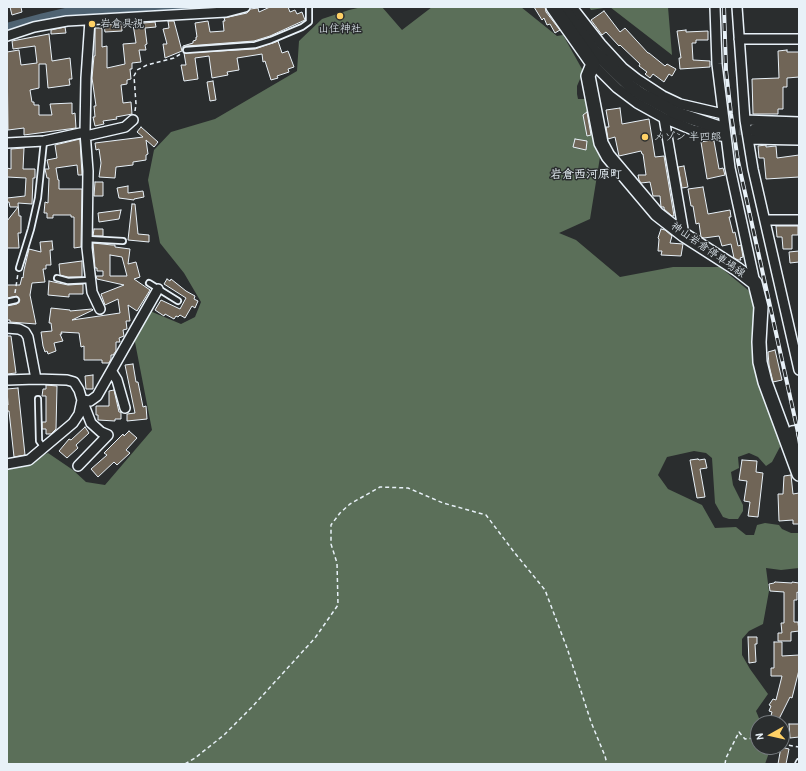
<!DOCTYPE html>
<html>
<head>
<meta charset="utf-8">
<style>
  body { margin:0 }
  #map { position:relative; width:806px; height:771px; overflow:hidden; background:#2a2d2e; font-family:"Patrick Hand",sans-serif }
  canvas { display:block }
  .frame { position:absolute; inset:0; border:8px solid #e8f1f8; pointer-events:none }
  .north { position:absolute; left:750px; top:715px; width:40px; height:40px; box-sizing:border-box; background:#2a2d2e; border:1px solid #767b7f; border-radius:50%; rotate:262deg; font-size:11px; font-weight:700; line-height:16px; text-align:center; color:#e8f1f8 }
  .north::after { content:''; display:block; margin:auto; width:14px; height:18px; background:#ffd166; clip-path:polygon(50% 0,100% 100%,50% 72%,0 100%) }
</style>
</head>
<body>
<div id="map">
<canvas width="806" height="771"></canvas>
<div class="frame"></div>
<div class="north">N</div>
</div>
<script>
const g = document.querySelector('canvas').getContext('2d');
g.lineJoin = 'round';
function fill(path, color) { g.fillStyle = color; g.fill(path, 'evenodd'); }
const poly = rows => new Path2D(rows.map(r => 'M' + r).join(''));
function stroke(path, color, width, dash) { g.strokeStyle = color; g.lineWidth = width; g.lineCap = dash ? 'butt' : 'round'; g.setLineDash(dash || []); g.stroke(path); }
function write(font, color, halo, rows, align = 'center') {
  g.font = font + ' "Patrick Hand","Klee One",sans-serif'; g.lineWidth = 3; g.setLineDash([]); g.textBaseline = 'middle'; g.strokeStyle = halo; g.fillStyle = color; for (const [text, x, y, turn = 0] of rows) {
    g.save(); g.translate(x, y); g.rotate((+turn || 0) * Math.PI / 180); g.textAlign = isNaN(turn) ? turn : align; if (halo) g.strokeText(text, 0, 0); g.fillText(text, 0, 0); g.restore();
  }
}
const green = poly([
  [362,7,382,7,402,30,432,7,521,7,557,36,563,35,582,69,583,72,577,86,577,94,578,99,586,99,600,157,590,219,559,233,576,240,620,277,673,267,720,267,748,290,755,300,757,349,782,443,772,462,766,466,758,457,749,453,738,457,739,468,731,472,733,485,743,505,743,511,738,519,729,519,723,517,715,503,712,458,706,453,694,451,667,457,658,475,668,489,702,505,715,528,736,527,746,535,754,535,757,525,765,523,779,525,782,529,791,533,799,533,799,568,781,570,766,568,769,591,763,624,749,631,742,639,742,655,750,669,768,694,756,711,761,723,758,723,758,747,771,747,765,764,7,764,7,467,30,461,48,453,73,470,86,482,105,485,152,430,134,337,150,311,181,324,195,317,201,302,184,273,160,243,148,180,154,150,171,132,215,119,297,71,299,41,322,19,349,10],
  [589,7,668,7,672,55,610,7,591,10]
]);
const river = poly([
  [7,30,44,20,74,13,206,7]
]);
const building = poly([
  [10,7,21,7,22,12,12,15,10,7],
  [270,7,288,7,290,12,295,10,297,14,302,12,305,20,270,36,254,41,186,46,183,48,183,46,193,43,193,41,196,40,196,37,197,37,195,23,208,21,210,32,224,31,223,21,225,21,224,18,247,13,250,9,258,8,259,12,270,7],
  [534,7,545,7,546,12,560,30,555,33,550,24,547,25,544,18,542,20,534,7],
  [604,11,620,32,625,28,648,53,649,53,665,66,667,64,676,69,672,76,669,74,664,82,653,74,650,78,645,74,647,72,639,66,640,64,620,45,619,46,606,32,602,35,591,20,604,11],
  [168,21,174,21,182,51,165,58,163,44,167,44,163,29,169,28,168,21],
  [155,22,156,27,145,28,147,44,145,45,146,50,139,50,141,62,132,63,132,69,130,69,131,79,127,80,127,84,121,85,123,103,131,102,132,114,116,117,117,119,103,121,104,124,95,126,93,117,95,117,94,106,96,106,92,78,94,56,95,56,95,28,102,28,102,47,107,46,107,68,125,64,123,44,136,43,133,24,155,22],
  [122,24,122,31,105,32,104,25,122,24],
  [65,27,66,33,51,34,51,30,65,27],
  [686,30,686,32,708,31,708,40,696,40,696,43,692,43,693,60,710,61,710,67,680,69,679,58,681,58,677,31,686,30],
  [49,34,52,61,70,58,72,79,69,79,70,85,48,88,46,64,39,64,39,88,30,90,32,102,34,102,34,105,39,105,39,115,52,115,50,104,72,103,72,114,75,113,76,128,24,135,24,128,8,130,7,52,19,50,21,65,37,63,35,46,13,49,12,41,49,34],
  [278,41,282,53,288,51,294,67,288,69,289,72,277,76,278,78,271,80,265,61,263,62,262,54,237,58,239,70,227,72,228,75,212,78,209,56,195,58,198,79,184,81,181,65,186,65,184,53,255,49,278,41],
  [787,50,787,52,799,52,799,77,787,78,787,87,783,87,783,109,778,109,778,114,753,114,752,79,779,78,778,51,787,50],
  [213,81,216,100,210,101,207,82,213,81],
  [620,108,622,124,649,119,655,157,664,156,674,216,672,216,664,209,664,207,661,207,660,196,653,196,650,182,641,183,639,180,638,175,646,175,643,154,642,154,641,151,619,156,615,137,608,139,606,127,609,127,606,110,620,108],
  [587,112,591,135,587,136,583,115,587,112],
  [141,127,158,142,154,147,146,140,148,154,146,155,146,160,133,162,133,165,116,167,115,178,99,177,101,163,99,149,96,150,95,143,143,137,137,132,141,127],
  [80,139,82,175,78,175,77,165,56,168,58,180,59,180,59,189,82,189,81,247,74,248,74,217,71,217,71,215,53,215,53,218,47,218,47,213,44,213,45,202,48,203,49,178,47,178,45,169,49,169,47,160,57,158,55,145,80,139],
  [575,139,587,141,586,150,573,147,575,139],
  [711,140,714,141,719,169,723,168,725,175,707,179,701,142,711,140],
  [766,145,766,147,776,146,777,158,799,155,799,177,766,179,764,158,759,158,758,146,766,145],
  [24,148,23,169,35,169,35,178,33,178,32,204,18,203,19,216,21,216,21,233,18,233,19,248,7,248,7,221,18,207,10,207,9,202,7,202,7,198,25,196,26,178,7,177,7,168,11,169,11,149,24,148],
  [684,166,688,187,682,188,678,167,684,166],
  [95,182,103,182,103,196,94,196,95,182],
  [128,186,128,193,143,191,144,197,134,199,134,200,119,198,117,188,128,186],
  [703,187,708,214,730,210,731,217,729,217,733,233,735,232,738,246,741,245,743,257,740,258,741,260,738,260,734,258,731,244,722,246,719,236,704,238,701,237,699,223,696,224,693,206,691,206,688,189,703,187],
  [132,204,135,204,138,234,149,235,149,242,128,240,132,204],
  [121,210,119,219,99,222,98,213,121,210],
  [776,226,798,226,798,235,792,235,792,249,783,249,782,237,777,237,776,226],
  [94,229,103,229,103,236,93,236,94,229],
  [661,229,665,230,672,236,670,243,683,244,681,256,661,255,662,251,658,251,659,239,658,238,661,229],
  [52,241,53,250,50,250,51,265,46,265,46,269,43,269,45,282,32,283,30,295,36,324,10,322,10,320,7,320,7,306,17,304,20,300,17,296,7,298,7,285,20,285,22,277,23,278,24,270,29,249,41,252,40,242,52,241],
  [93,243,112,245,115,245,115,247,130,249,128,264,136,262,140,277,134,279,150,290,137,311,128,305,130,321,126,321,127,329,123,330,124,336,119,338,120,342,116,342,116,351,113,355,111,355,111,359,109,363,102,363,102,360,84,360,84,346,81,347,79,333,61,332,62,334,60,334,63,341,54,343,56,351,48,354,47,351,45,352,43,346,41,332,52,331,51,323,49,323,51,308,70,310,70,311,92,309,93,310,72,320,120,313,118,299,105,305,101,294,124,285,97,279,96,276,103,276,103,271,97,271,97,268,95,268,93,243],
  [110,255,122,257,127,276,110,276,110,255],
  [799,251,799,262,790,263,789,252,799,251],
  [82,261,82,277,68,277,60,275,59,264,82,261],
  [167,279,170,281,171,279,186,291,195,296,194,299,198,301,195,308,192,306,185,318,180,315,178,317,176,316,174,319,165,314,164,316,155,310,161,300,180,309,186,298,164,284,167,279],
  [49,281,68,285,83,284,83,294,69,294,69,297,48,295,49,281],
  [7,336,11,336,16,373,7,374,7,336],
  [775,350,782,380,773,382,769,365,768,352,775,350],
  [133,364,136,382,138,382,143,407,146,406,147,419,127,421,127,414,135,413,125,365,133,364],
  [93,375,93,389,86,389,85,376,93,375],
  [46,385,57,386,56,429,51,434,46,434,46,429,42,429,42,422,46,422,46,396,42,396,43,389,46,389,46,385],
  [18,388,25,455,14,457,9,411,7,411,7,405,8,405,7,389,18,388],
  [114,390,119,412,121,412,121,419,115,419,115,421,98,420,98,415,96,415,96,406,109,406,109,391,114,390],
  [85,427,89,433,76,445,78,448,67,458,59,451,69,439,71,440,85,427],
  [129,431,137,438,126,450,130,453,117,465,114,462,98,477,91,469,107,455,104,453,123,434,124,436,129,431],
  [698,459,699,460,705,459,707,468,700,469,705,497,697,498,690,460,698,459],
  [742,460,757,461,756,472,763,473,758,517,748,516,750,502,744,501,747,481,739,480,742,460],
  [791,475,793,494,799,493,799,524,793,524,793,520,779,521,778,494,783,494,784,476,791,475],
  [775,582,792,583,792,582,799,583,799,593,797,592,797,600,794,600,794,622,798,622,799,631,791,632,791,641,778,641,778,633,782,633,781,623,784,623,784,592,770,591,769,584,774,583,775,582],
  [748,637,757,637,757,644,755,644,756,662,749,663,748,637],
  [774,642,782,642,782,656,799,655,799,670,792,698,790,697,777,723,769,723,772,712,769,711,771,706,769,705,773,699,776,700,782,676,771,676,771,668,774,668,774,642],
  [789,724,799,724,799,737,790,738,789,724],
  [781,747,789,749,786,764,778,764,781,747]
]);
const tertiaryTunnel = poly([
  [721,128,755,130]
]);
const path = poly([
  [135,111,136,104,134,76,137,70,147,65,174,58,182,53],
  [15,293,18,273],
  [782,744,799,747],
  [185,764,195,758,224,735,252,707,315,638,338,605,337,563,331,544,331,525,340,513,350,504,380,487,408,488,443,503,486,515,514,552,545,590,567,648,591,722,605,756,607,764],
  [725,764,726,758,739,732,745,739,753,738,758,739]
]);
const service = poly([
  [186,50,255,45,271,40,302,27,309,22,309,7],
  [87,239,123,241],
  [19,268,31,229,38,198,44,141],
  [57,278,68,281,90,280],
  [149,283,178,301],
  [7,302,16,300],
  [38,399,39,441,44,448],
  [798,764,799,762]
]);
const pedestrian = poly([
  [796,453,792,430,799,429]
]);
const minor = poly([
  [572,7,601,44,623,68,637,79,663,96,680,104,723,114],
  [715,7,717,64,730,168,755,283],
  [737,7,745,120,753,169,799,370],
  [90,20,86,78,85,132,88,171,87,248,92,292,100,309],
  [7,36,34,27,67,21,226,12,245,7],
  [739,39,799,39],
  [593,64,617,88,637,103,664,118,693,130,726,137],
  [664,118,684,235],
  [745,120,799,122],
  [86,136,125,127,133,120],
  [749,139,799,140],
  [7,143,44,141,85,132],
  [765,220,799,220],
  [7,328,19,329,25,332,28,337,36,379],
  [112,372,117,380,125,408],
  [7,380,36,379,67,380,74,382,79,390,82,400,79,414,73,423,29,460,7,464],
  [82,400,90,401,97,396,158,289],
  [78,466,108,435,101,432,91,423,82,400]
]);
const tertiary = poly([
  [562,7,594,51,630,86,641,94,676,113,721,128],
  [755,130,799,130]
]);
const secondary = poly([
  [553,7,593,64,588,76,601,143,608,156,657,214,684,235,737,269,755,283,761,307,759,342,760,362,765,382,799,474]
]);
const rail = poly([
  [724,7,726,70,731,114,738,161,799,437]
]);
const markers = [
  [340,16,4,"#ffd166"],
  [92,24,4,"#ffd166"],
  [645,137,4,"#ffd166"]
];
const poiNames = [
  ["岩倉具視",100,24],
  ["山住神社",340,29,"center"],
  ["メゾン 半四郎",653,137]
];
const streetNames = [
  ["神山岩倉停車場線",708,250,35]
];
const neighbourhoodNames = [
  ["岩倉西河原町",586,175]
];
fill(green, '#5b6f59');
stroke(river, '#4f6372', 14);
fill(building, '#706557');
stroke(building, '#e8f1f8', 1);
stroke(tertiaryTunnel, '#464a4c', 12, [12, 6]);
stroke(service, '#e8f1f8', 8);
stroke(pedestrian, '#e8f1f8', 10);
stroke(minor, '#e8f1f8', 12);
stroke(tertiary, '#e8f1f8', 15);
stroke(secondary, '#e8f1f8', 16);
stroke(path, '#e8f1f8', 1.5, [4, 3]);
stroke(service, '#2a2d2e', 4.5);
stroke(pedestrian, '#2a2d2e', 7);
stroke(minor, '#2a2d2e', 9);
stroke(tertiary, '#2a2d2e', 12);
stroke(secondary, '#2a2d2e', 13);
stroke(rail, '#e8f1f8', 4);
stroke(rail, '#2a2d2e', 2.5, [8]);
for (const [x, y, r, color] of markers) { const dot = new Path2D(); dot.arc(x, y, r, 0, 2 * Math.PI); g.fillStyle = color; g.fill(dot); stroke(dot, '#2a2d2e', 1.5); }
write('11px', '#e8f1f8', '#2a2d2e', poiNames, 'left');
write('11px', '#e8f1f8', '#2a2d2e', streetNames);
write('bold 12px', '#e8f1f8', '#2a2d2e', neighbourhoodNames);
</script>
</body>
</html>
